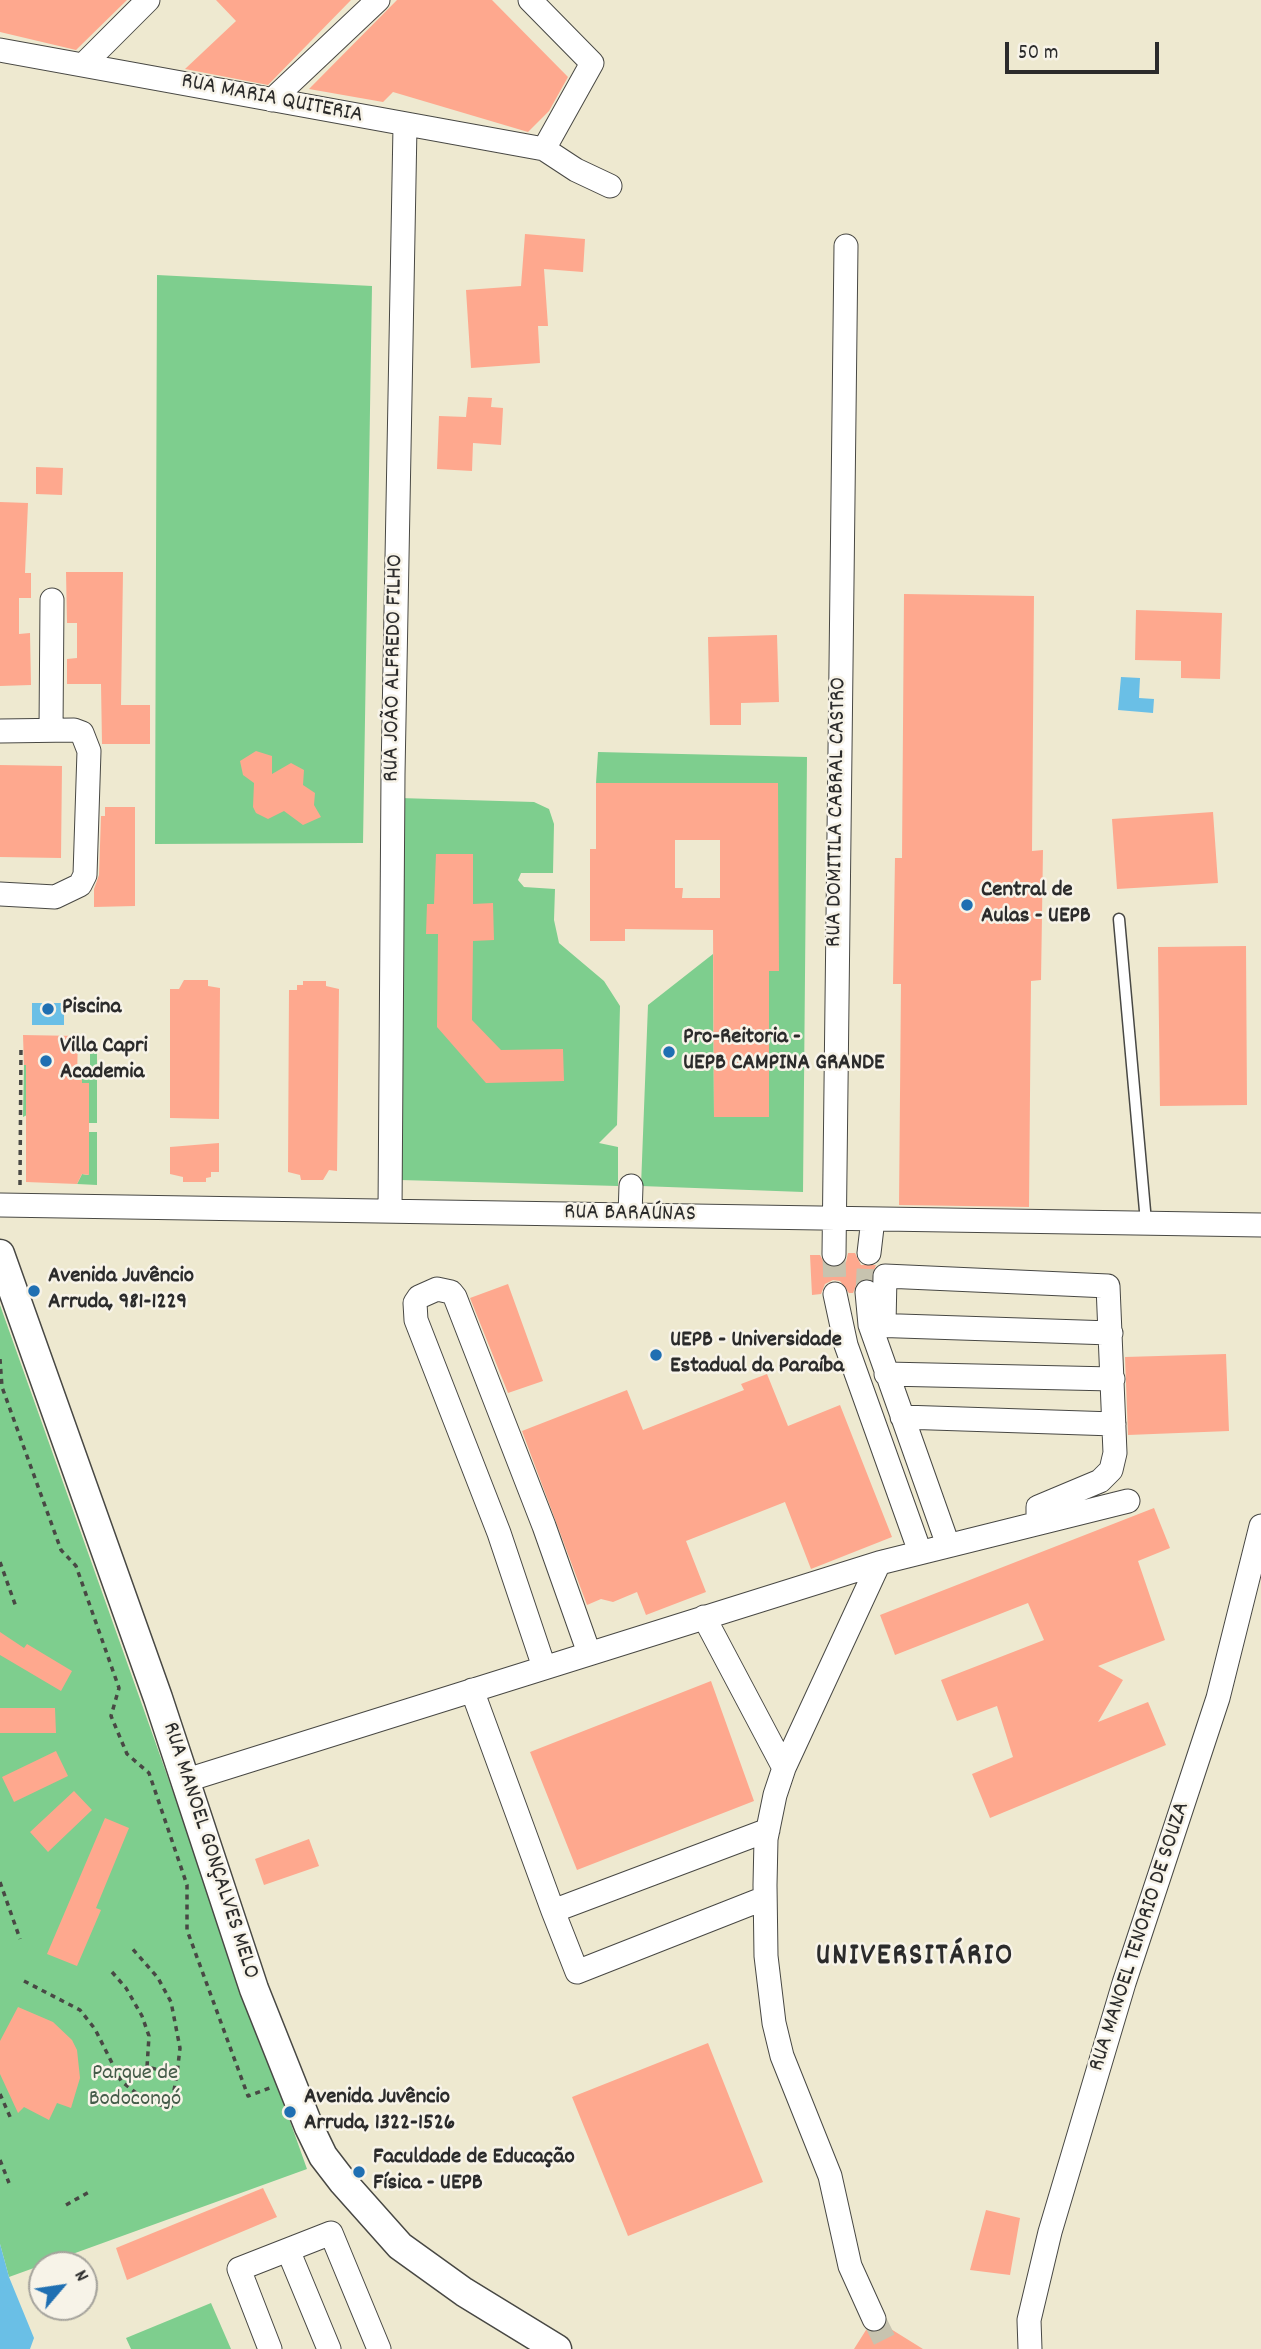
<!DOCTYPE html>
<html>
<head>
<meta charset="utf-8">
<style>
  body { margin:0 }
  #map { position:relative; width:1261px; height:2349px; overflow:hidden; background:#eee9d0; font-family:Dekko,sans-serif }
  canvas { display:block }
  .north { position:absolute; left:28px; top:2251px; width:70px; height:70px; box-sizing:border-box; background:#f7f3e8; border:2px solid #a5a39c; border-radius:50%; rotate:61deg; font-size:19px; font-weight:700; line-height:28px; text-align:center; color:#2b2b2b }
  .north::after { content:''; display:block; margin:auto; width:24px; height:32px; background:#1f6fb2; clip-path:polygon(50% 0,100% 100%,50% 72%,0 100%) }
  .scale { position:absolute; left:1005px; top:42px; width:154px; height:32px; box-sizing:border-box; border:4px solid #2b2b2b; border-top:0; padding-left:9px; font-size:21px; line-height:24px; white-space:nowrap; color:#2b2b2b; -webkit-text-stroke:5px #f7f3e8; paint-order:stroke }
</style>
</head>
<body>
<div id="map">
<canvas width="1261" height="2349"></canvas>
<div class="north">N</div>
<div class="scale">50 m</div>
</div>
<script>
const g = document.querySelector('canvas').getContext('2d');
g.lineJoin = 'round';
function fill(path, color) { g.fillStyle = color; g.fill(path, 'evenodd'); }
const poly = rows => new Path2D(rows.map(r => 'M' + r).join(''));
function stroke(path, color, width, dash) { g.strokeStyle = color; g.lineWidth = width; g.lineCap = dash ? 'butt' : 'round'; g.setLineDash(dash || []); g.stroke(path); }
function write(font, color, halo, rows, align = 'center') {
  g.font = font + ' Dekko,sans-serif'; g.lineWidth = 5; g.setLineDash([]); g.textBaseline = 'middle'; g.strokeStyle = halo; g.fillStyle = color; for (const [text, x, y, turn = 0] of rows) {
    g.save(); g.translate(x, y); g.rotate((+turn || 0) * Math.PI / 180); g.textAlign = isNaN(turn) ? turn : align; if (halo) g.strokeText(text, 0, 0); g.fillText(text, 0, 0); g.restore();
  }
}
const green = poly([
  [157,275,372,286,363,843,155,844],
  [598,752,807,757,803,1192,641,1186,648,1005,713,954,714,1117,769,1117,769,971,778,784,596,783],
  [399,798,534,802,549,809,554,824,553,873,521,873,518,880,524,887,555,889,554,920,559,943,604,981,620,1006,617,1125,599,1143,618,1147,618,1186,400,1180],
  [90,1050,97,1050,97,1123,88,1123,89,1083,23,1117,24,1065,37,1065,37,1070,90,1069],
  [88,1132,97,1132,97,1185,77,1184,82,1174,88,1175],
  [0,1305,307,2169,9,2277,0,2244],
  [211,2303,231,2349,131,2349,126,2338]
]);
const water = poly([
  [1121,677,1140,678,1139,698,1154,699,1153,713,1118,710],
  [32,1003,64,1003,64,1025,32,1025],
  [0,2244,9,2277,34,2338,30,2349,0,2349]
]);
const building = poly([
  [0,0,127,0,76,50,0,32],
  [216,0,351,0,268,85,185,69,236,21],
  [397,0,492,0,568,77,549,111,528,132,393,92,383,102,309,89],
  [525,234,585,239,583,272,544,269,548,326,538,326,540,363,471,368,466,290,521,286],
  [468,397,492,398,491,407,503,408,501,445,473,443,472,471,437,469,439,416,466,417],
  [36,467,63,468,62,495,36,494],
  [0,502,28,503,25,573,31,573,31,598,19,598,19,634,30,633,31,685,0,686],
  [66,572,123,572,121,705,150,705,150,744,102,744,101,684,67,684,67,659,77,658,77,623,67,623],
  [904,594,1034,596,1032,851,1043,850,1041,980,1031,981,1029,1207,899,1205,901,984,893,984,895,858,902,858],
  [1136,610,1222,613,1220,679,1181,678,1181,661,1135,660],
  [777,635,779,702,741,703,741,725,710,725,708,637],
  [256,751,272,756,272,774,291,763,304,770,303,785,315,793,314,805,321,817,303,825,284,811,268,819,256,813,253,807,254,783,243,775,240,761],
  [0,765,62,766,61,858,0,857],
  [596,783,778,783,779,971,769,971,769,1117,714,1117,713,930,625,929,625,941,590,941,590,849,596,849],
  [675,840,720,840,720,898,682,898,683,888,675,888],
  [105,807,135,807,135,906,94,907,94,889,99,875,101,816,105,816],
  [1213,812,1218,883,1117,889,1112,819],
  [436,854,473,854,473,904,493,903,494,940,473,941,472,1020,501,1050,563,1049,564,1081,486,1083,437,1027,438,934,426,934,427,904,434,904],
  [1246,946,1247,1105,1160,1106,1158,947],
  [184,980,208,980,208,986,220,988,219,1119,170,1118,170,989,179,989],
  [303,981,326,981,326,986,339,989,337,1171,329,1170,323,1180,301,1180,300,1175,288,1172,289,990,297,990,297,985,303,985],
  [23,1035,78,1036,77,1077,82,1077,82,1083,89,1083,89,1175,82,1174,77,1184,26,1182,26,1065,24,1065],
  [219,1143,219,1172,211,1172,211,1177,206,1178,206,1182,183,1182,183,1177,170,1174,170,1147],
  [848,1253,855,1253,861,1265,876,1265,871,1279,858,1281,853,1293,849,1293,840,1281,833,1280,825,1284,821,1294,812,1295,810,1255,820,1255,826,1266,835,1268,846,1262],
  [508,1284,543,1381,508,1393,470,1298],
  [1226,1354,1229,1431,1128,1435,1125,1357],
  [767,1374,788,1426,840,1405,892,1537,811,1569,785,1502,686,1541,706,1592,646,1615,637,1592,613,1602,601,1599,587,1605,522,1431,627,1390,643,1430,744,1390,741,1384],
  [1154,1508,1170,1548,1138,1561,1165,1640,1098,1666,1123,1680,1098,1722,1148,1702,1166,1745,990,1818,972,1774,1013,1757,997,1706,957,1721,941,1680,1044,1640,1028,1603,895,1655,880,1615],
  [0,1632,24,1648,27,1644,72,1671,61,1691,0,1655],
  [711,1681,754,1801,577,1870,530,1752],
  [0,1708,55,1708,56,1733,0,1733],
  [56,1751,68,1776,14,1802,2,1777],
  [74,1791,92,1810,48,1852,30,1832],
  [105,1818,129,1828,96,1908,101,1910,77,1966,47,1954],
  [309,1839,319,1866,264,1885,255,1859],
  [18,2007,53,2022,72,2040,77,2050,80,2078,71,2108,57,2103,49,2120,24,2107,18,2113,0,2074,0,2041],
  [708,2043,763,2182,628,2236,572,2097],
  [263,2188,277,2217,127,2280,116,2248],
  [986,2210,1020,2218,1010,2275,970,2270],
  [886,2326,923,2349,854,2349,866,2330,879,2332]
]);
const minorTunnel = poly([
  [834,1254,835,1294],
  [867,1292,869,1253],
  [874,2319,889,2349]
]);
const path = poly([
  [20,1185,21,1045],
  [0,1359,2,1387,61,1550,76,1566,119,1688,111,1716,127,1754,149,1773,187,1885,187,1930,248,2096,270,2088],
  [0,1562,16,1607],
  [0,1882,20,1939],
  [112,1972,126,1988,142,2016,149,2036,147,2067,177,2074,180,2048,171,2002,158,1978,131,1947],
  [24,1981,80,2010,95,2029,121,2081,149,2103,171,2107,177,2074],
  [0,2094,11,2119],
  [0,2160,9,2183],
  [66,2205,89,2192]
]);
const service = poly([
  [1119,919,1146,1222]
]);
const minor = poly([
  [530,0,592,63,544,149],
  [0,50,544,149,576,170,610,186],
  [85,63,148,0],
  [272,100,378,0],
  [51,730,52,600],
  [0,731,74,730,82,733,89,751,85,875,80,885,55,897,0,894],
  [0,1205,1261,1225],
  [390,1211,393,774,405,126],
  [630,1215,631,1186],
  [869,1253,873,1219],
  [834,1254,846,246],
  [867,1292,870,1325,948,1545],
  [835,1294,846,1345,920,1552],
  [870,1325,1111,1333],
  [884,1325,885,1276,1108,1286,1115,1453,1111,1470,1100,1481,1038,1507,1038,1523],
  [886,1374,1113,1379],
  [902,1417,1114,1424],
  [704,1617,784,1768],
  [544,1667,499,1533,416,1320,415,1303,419,1297,437,1289,451,1292,455,1297,544,1526,589,1653],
  [472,1690,553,1911,768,1830],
  [187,1780,879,1563,1128,1501],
  [553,1911,577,1972,765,1898],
  [288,2250,329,2349],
  [874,2319,850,2266,830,2176,782,2056,774,2023,766,1956,765,1885,766,1839,775,1795,784,1768,879,1563],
  [270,2349,239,2269,331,2233,379,2349],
  [1030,2349,1029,2320,1050,2232,1124,1983,1218,1698,1261,1526]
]);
const tertiary = poly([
  [0,1254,158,1698,254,1989,309,2127,323,2156,343,2182,400,2246,464,2292,557,2349]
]);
const markers = [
  [967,905,7,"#1f6fb2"],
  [48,1009,7,"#1f6fb2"],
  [669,1052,7,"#1f6fb2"],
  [46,1061,7,"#1f6fb2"],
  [34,1291,7,"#1f6fb2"],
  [656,1355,7,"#1f6fb2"],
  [290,2112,7,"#1f6fb2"],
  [359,2172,7,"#1f6fb2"]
];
const streetNames = [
  ["RUA MARIA QUITERIA",272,100,11],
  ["RUA JOÃO ALFREDO FILHO",395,668,-89],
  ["RUA DOMITILA CABRAL CASTRO",838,812,-89],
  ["RUA BARAÚNAS",630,1215,1],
  ["RUA MANOEL GONÇALVES MELO",209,1851,72],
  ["RUA MANOEL TENORIO DE SOUZA",1141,1937,-72]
];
const poiNames = [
  ["Central de",981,892],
  ["Aulas - UEPB",981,918],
  ["Piscina",62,1009],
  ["Pro-Reitoria -",683,1039],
  ["UEPB CAMPINA GRANDE",683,1065],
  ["Villa Capri",60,1048],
  ["Academia",60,1074],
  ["Avenida Juvêncio",48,1278],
  ["Arruda, 981-1229",48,1304],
  ["UEPB - Universidade",670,1342],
  ["Estadual da Paraíba",670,1368],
  ["Avenida Juvêncio",304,2099],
  ["Arruda, 1322-1526",304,2125],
  ["Faculdade de Educação",373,2159],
  ["Física - UEPB",373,2185]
];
const parkNames = [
  ["Parque de",135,2075],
  ["Bodocongó",135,2101]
];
const districtNames = [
  ["UNIVERSITÁRIO",915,1959]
];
fill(green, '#7ece8e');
fill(water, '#6abfe6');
fill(building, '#fea88e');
stroke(minorTunnel, '#c7c3af', 23, [23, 11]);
stroke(service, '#484844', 13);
stroke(minor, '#484844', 25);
stroke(tertiary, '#484844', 31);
stroke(path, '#484844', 3.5, [5, 5]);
stroke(service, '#fff', 10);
stroke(minor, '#fff', 23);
stroke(tertiary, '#fff', 28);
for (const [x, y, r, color] of markers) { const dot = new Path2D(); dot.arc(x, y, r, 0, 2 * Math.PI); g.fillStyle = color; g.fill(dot); stroke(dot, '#f7f3e8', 2.5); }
write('23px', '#2b2b2b', '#f7f3e8', streetNames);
write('bold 23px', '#2b2b2b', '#f7f3e8', poiNames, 'left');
write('23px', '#445c49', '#f7f3e8', parkNames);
g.letterSpacing = '2px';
write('bold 30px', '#2b2b2b', '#f7f3e8', districtNames);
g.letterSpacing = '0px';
</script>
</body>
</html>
